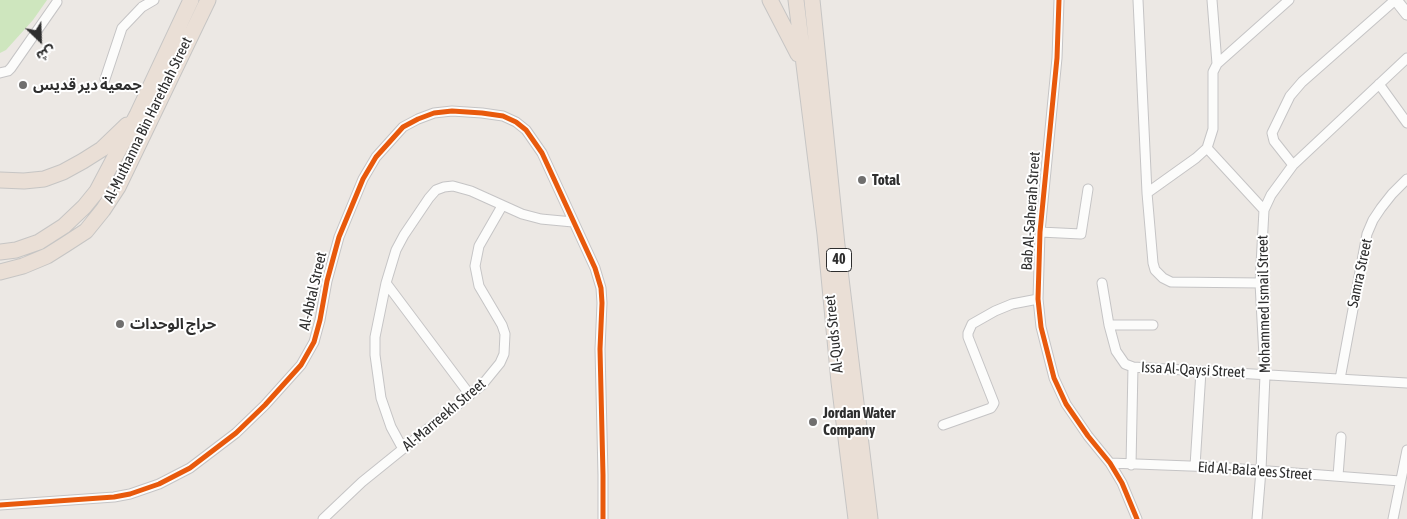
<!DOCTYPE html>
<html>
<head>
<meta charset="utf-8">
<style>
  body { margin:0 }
  #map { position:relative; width:1407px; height:519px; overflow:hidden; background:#ece8e4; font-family:"Asap Condensed","Noto Sans Arabic",sans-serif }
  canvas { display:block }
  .north { position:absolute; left:15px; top:15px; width:50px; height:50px; -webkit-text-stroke:4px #fff; paint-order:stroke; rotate:156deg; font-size:14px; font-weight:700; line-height:20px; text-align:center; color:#2e2e2e }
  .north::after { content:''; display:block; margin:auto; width:18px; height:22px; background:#2e2e2e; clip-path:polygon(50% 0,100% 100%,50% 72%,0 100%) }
</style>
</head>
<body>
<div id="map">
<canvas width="1407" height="519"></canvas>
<div class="north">ش</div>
</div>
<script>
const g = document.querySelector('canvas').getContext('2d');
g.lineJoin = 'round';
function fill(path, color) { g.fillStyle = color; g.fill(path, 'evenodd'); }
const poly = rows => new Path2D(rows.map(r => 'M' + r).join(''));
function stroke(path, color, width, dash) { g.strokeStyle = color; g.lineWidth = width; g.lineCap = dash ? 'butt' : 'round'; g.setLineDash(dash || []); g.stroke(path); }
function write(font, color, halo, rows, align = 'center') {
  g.font = font + ' "Asap Condensed","Noto Sans Arabic",sans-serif'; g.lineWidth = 4; g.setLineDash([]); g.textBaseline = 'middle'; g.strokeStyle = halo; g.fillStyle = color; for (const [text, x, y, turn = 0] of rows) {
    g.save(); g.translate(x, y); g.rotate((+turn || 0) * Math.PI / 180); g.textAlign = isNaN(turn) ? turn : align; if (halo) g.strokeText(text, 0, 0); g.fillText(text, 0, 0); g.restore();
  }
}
const green = poly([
  [0,0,47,0,33,20,6,50,0,53]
]);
const street = poly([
  [1059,0,1057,58,1040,232,1038,299,1041,327,1054,378,1066,404,1088,436,1110,463,1122,483,1137,519],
  [1138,0,1147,193,1153,263,1155,270,1163,278,1171,282,1260,283],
  [1212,0,1217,64],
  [0,73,8,71,11,68,57,2],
  [105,79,122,28,142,7,154,0],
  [1379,84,1407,123],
  [1207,148,1264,210],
  [1293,165,1274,141,1272,133,1290,96,1302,82,1395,0],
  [1147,193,1196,158,1207,148,1213,129,1213,72,1217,64,1289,0],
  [1040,232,1081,234,1088,189],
  [386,283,470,395],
  [1102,283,1109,325,1116,351,1125,364,1133,367,1407,383],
  [1109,325,1153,325],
  [1340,379,1367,234,1373,220,1381,208,1392,194,1407,179],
  [943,425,991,408,993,405,994,403,968,337,968,333,972,324,995,311,1012,304,1038,299],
  [403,449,391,427,381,398,375,355,375,337,386,283,396,250,404,235,429,198,436,190,444,187,453,186,471,191,522,214,541,219,573,222],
  [1110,463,1216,467,1400,481],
  [1131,465,1133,367],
  [1195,466,1201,371],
  [1338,476,1341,437],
  [0,505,114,497,130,494,159,484,190,468,236,433,265,405,301,365,314,342,320,320,327,281,339,237,363,179,376,157,403,127,418,119,434,113,452,111,482,113,503,116,516,122,526,130,542,153,595,268,601,288,602,303,600,349,603,475,603,519],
  [323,519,362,482,482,385,500,363,504,354,505,334,502,325,479,286,475,266,479,246,502,206],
  [1257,519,1261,470,1265,375,1260,283,1264,210,1271,195,1293,165,1407,58],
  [1393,519,1407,450]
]);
const secondary = poly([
  [1396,0,1407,14]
]);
const highway = poly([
  [770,0,798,54],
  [796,0,825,234,839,382,856,519],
  [812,0,837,245,870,519],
  [0,180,24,181,44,179,63,172,83,161,102,149,127,125],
  [0,252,16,250,39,242,64,226,84,207,97,191,137,115,191,0],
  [0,272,23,266,47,256,66,244,86,231,103,210,118,187,208,0]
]);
const cycleway = poly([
  [1059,0,1057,58,1040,232,1038,299,1041,327,1054,378,1066,404,1088,436,1110,463,1122,483,1137,519],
  [0,505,114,497,130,494,159,484,190,468,236,433,265,405,301,365,314,342,320,320,327,281,339,237,363,179,376,157,403,127,418,119,434,113,452,111,482,113,503,116,516,122,526,130,542,153,595,268,601,288,602,303,600,349,603,475,603,519]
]);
const markers = [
  [23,85,5,"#706f6e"],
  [862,180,5,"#706f6e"],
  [120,324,5,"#706f6e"],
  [813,422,5,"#706f6e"]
];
const shields = [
  [839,260,25]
];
const shieldNames = [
  ["40",839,260]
];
const poiNames = [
  ["جمعية دير قديس",33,85],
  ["Total",872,180],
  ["حراج الوحدات",130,324],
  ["Jordan Water",823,413],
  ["Company",823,430]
];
const streetNames = [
  ["Al-Muthanna Bin Harethah Street",148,120,-64],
  ["Bab Al-Saherah Street",1031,211,-86],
  ["Samra Street",1360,273,-78],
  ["Al-Abtal Street",313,291,-77],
  ["Mohammed Ismail Street",1264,304,-91],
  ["Al-Quds Street",834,334,-96],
  ["Issa Al-Qaysi Street",1193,370,3],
  ["Al-Marreekh Street",444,415,-40],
  ["Eid Al-Bala'ees Street",1255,471,4]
];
fill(green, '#cee6be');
stroke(street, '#c5c4c5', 11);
stroke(secondary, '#c5c4c5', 13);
stroke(highway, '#c6c5c4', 17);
stroke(street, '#fcfcfb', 9);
stroke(secondary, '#fcfcfb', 11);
stroke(highway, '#eadfd6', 15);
stroke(cycleway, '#e8590c', 5);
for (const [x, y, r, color] of markers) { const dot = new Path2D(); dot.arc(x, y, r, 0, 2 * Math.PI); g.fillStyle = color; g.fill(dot); stroke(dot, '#fff', 2); }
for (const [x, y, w] of shields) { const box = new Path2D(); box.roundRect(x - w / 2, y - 11.5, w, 23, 4); g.fillStyle = '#fff'; g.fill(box); stroke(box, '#2e2e2e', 1); }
write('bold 14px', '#2e2e2e', null, shieldNames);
write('bold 15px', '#2e2e2e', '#fff', poiNames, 'left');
write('15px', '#2e2e2e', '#fff', streetNames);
</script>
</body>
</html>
